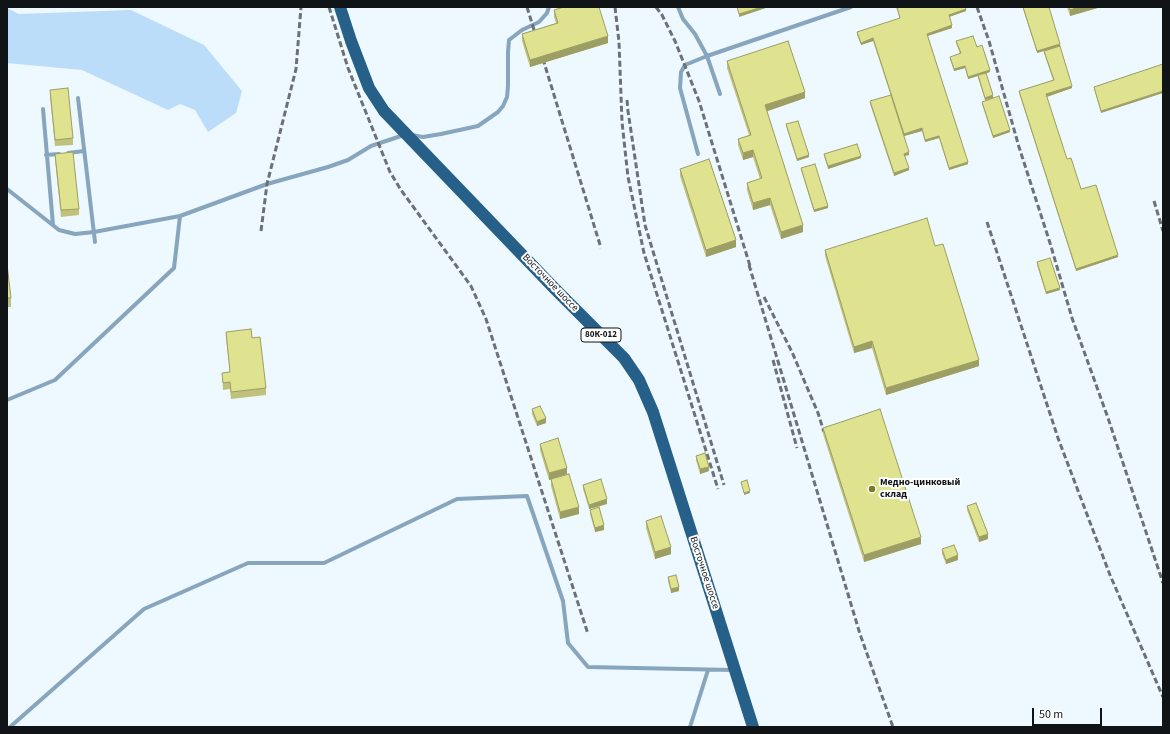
<!DOCTYPE html>
<html>
<head>
<meta charset="utf-8">
<style>
  body { margin:0 }
  #map { position:relative; width:1170px; height:734px; overflow:hidden; background:#eef8ff; font-family:"Source Sans 3",sans-serif }
  canvas { display:block }
  .frame { position:absolute; inset:0; border:8px solid #101417; pointer-events:none }
  .scale { position:absolute; left:1032px; top:708px; width:70px; height:18px; box-sizing:border-box; border:2px solid #101417; border-top:0; padding-left:5px; font-size:12px; line-height:14px; white-space:nowrap; color:#101417; -webkit-text-stroke:3px #fff; paint-order:stroke }
</style>
</head>
<body>
<div id="map">
<canvas width="1170" height="734"></canvas>
<div class="frame"></div>
<div class="scale">50 m</div>
</div>
<script>
const g = document.querySelector('canvas').getContext('2d');
g.lineJoin = 'round';
function fill(path, color) { g.fillStyle = color; g.fill(path, 'evenodd'); }
const poly = rows => new Path2D(rows.map(r => 'M' + r).join(''));
function stroke(path, color, width, dash) { g.strokeStyle = color; g.lineWidth = width; g.lineCap = dash ? 'butt' : 'round'; g.setLineDash(dash || []); g.stroke(path); }
function write(font, color, halo, rows, align = 'center') {
  g.font = font + ' "Source Sans 3",sans-serif'; g.lineWidth = 4; g.setLineDash([]); g.textBaseline = 'middle'; g.strokeStyle = halo; g.fillStyle = color; for (const [text, x, y, turn = 0] of rows) {
    g.save(); g.translate(x, y); g.rotate((+turn || 0) * Math.PI / 180); g.textAlign = isNaN(turn) ? turn : align; if (halo) g.strokeText(text, 0, 0); g.fillText(text, 0, 0); g.restore();
  }
}
const green = poly([
  [7,8,19,14,131,10,204,45,242,91,236,113,208,132,195,110,180,104,168,110,82,70,7,63]
]);
const lane = poly([
  [678,7,683,19,695,34,707,56,720,94],
  [78,98,95,242],
  [43,109,53,225],
  [412,135,423,137,441,134,478,126,498,112,503,106,507,97,508,86,508,52,509,40,522,30,539,22,547,13,549,7],
  [68,153,84,151],
  [698,154,680,88,681,72,685,65,707,56,851,7],
  [46,155,59,154],
  [7,189,59,230,75,234,94,232,180,216,267,184,328,167,348,160,371,146,404,135],
  [7,400,55,380,174,268,180,216],
  [10,727,144,609,248,563,324,563,457,499,527,496,563,601,568,643,588,667,732,670],
  [690,727,708,670]
]);
const primary = poly([
  [340,7,351,41,369,88,384,111,554,288,624,358,639,380,653,412,753,727]
]);
const rail = poly([
  [329,7,348,68,390,172,401,190,471,286,486,319,588,634],
  [527,7,601,248],
  [615,7,619,42,622,122,628,177,644,253,718,489],
  [656,7,662,15,675,41,699,101,751,269],
  [977,7,989,41,1019,147,1050,243,1072,318,1108,418,1163,583],
  [627,100,628,111,645,225,724,485],
  [1154,201,1163,231],
  [987,222,1058,438,1110,575,1163,697],
  [261,231,267,184,296,69,301,7],
  [749,265,860,634,893,727],
  [764,297,792,352,818,413,824,432],
  [773,360,797,448]
]);
const wall = poly([
  [896,7,965,7,966,11,949,17,952,28,928,36,968,164,949,170,939,138,925,142,922,131,904,136,873,41,861,45,857,35,857,32,900,19],
  [1023,7,1060,46,1072,88,1047,97,1067,159,1081,189,1118,257,1076,271,1019,93,1019,91,1053,80,1044,53,1044,51,1037,53,1023,9],
  [1067,7,1101,7,1070,16],
  [554,10,608,43,530,67,522,41,522,34,556,23,554,17],
  [956,41,977,47,990,72,986,73,993,98,985,100,978,78,978,76,968,79,965,68,954,71,950,59,950,57,960,54,956,43],
  [727,61,805,98,767,111,803,232,781,239,770,205,753,210,747,190,747,183,760,179,753,157,743,160,738,145,738,139,749,135,727,68],
  [1163,64,1101,113,1094,89,1094,87],
  [50,90,73,138,73,145,55,146,50,97],
  [870,101,909,155,905,156,909,170,894,176,870,104],
  [982,102,1010,132,993,138,982,104],
  [786,124,809,157,797,161,786,126],
  [55,154,79,209,79,215,61,217,55,160],
  [824,154,861,158,828,169,824,156],
  [801,168,828,208,814,212,801,170],
  [680,169,736,247,706,257,680,176],
  [935,246,979,366,886,395,872,348,854,353,825,256,825,250],
  [1037,262,1060,290,1046,294,1037,265],
  [7,264,11,298,11,307,7,307],
  [226,332,252,338,266,388,266,395,231,399,230,389,223,390,222,373,230,372,226,338],
  [532,409,546,423,537,426,532,414],
  [823,428,921,544,864,562,823,434],
  [540,444,567,474,549,480,540,450],
  [696,456,709,471,700,474,696,460],
  [551,479,579,514,560,519,551,486],
  [583,485,607,504,589,509,583,489],
  [967,506,988,539,979,542,967,510],
  [590,510,604,530,595,532,590,514],
  [646,521,671,554,655,559,646,528],
  [942,549,958,560,946,564,942,554],
  [668,577,679,591,671,593,668,581]
]);
const shadedWall = poly([
  [762,7,769,7,739,17,739,14],
  [1079,7,1101,7,1070,16,1070,10],
  [966,9,966,11,949,17,949,15],
  [952,25,952,28,927,36,927,34],
  [608,36,608,43,530,67,530,60],
  [873,38,873,41,861,45,861,43],
  [1060,44,1060,46,1037,53,1037,51],
  [965,66,965,68,954,71,954,69],
  [990,70,990,72,968,79,968,77],
  [1072,86,1072,88,1046,97,1046,94],
  [1163,91,1163,93,1101,113,1101,111],
  [805,92,805,98,765,112,765,105],
  [993,95,993,98,985,100,985,98],
  [922,128,922,131,904,136,904,134],
  [1010,130,1010,132,993,138,993,136],
  [939,136,939,138,925,142,925,140],
  [753,150,753,157,743,160,743,153],
  [909,152,909,155,904,156,904,154],
  [809,155,809,157,797,161,797,159],
  [861,156,861,158,828,169,828,166],
  [968,162,968,164,949,170,949,168],
  [909,168,909,170,894,176,894,173],
  [770,198,770,205,753,210,753,203],
  [828,206,828,208,814,212,814,210],
  [803,225,803,232,781,239,781,232],
  [736,240,736,247,706,257,706,250],
  [1118,255,1118,257,1076,271,1076,269],
  [1060,288,1060,290,1046,294,1046,292],
  [872,341,872,348,854,353,854,347],
  [979,360,979,366,886,395,886,388],
  [546,418,546,423,537,426,537,422],
  [709,467,709,471,700,474,700,469],
  [567,468,567,474,549,480,549,473],
  [750,491,750,493,744,495,744,493],
  [607,499,607,504,589,509,589,505],
  [579,507,579,514,560,519,560,512],
  [604,525,604,530,595,532,595,528],
  [988,534,988,539,979,542,979,537],
  [921,537,921,544,864,562,864,555],
  [671,547,671,554,655,559,655,552],
  [958,555,958,560,946,564,946,560],
  [679,587,679,591,671,593,671,589]
]);
const building = poly([
  [564,7,599,7,608,36,530,60,522,34,558,23,554,10,564,7],
  [737,7,762,7,739,14,737,7],
  [897,7,965,7,966,9,949,15,952,25,927,34,968,162,949,168,939,136,925,140,922,128,904,134,873,38,861,43,857,32,900,18,897,7],
  [1023,7,1049,7,1060,44,1037,51,1023,7],
  [1069,7,1079,7,1070,10,1069,7],
  [973,36,977,47,982,45,990,70,968,77,965,66,954,69,950,57,961,53,956,41,973,36],
  [788,41,805,92,765,105,803,225,781,232,770,198,753,203,747,183,762,178,753,150,743,153,738,139,751,135,727,61,788,41],
  [1060,46,1072,86,1046,94,1067,159,1071,158,1081,189,1096,185,1118,255,1076,269,1019,91,1054,80,1044,51,1060,46],
  [1163,64,1163,91,1101,111,1094,87,1163,64],
  [986,73,993,95,985,98,978,75,986,73],
  [68,88,73,138,55,140,50,90,68,88],
  [891,95,909,152,904,154,909,168,894,173,870,101,891,95],
  [999,96,1010,130,993,136,982,102,999,96],
  [798,121,809,155,797,159,786,124,798,121],
  [857,144,861,156,828,166,824,154,857,144],
  [73,152,79,209,61,210,55,154,73,152],
  [709,159,736,240,706,250,680,169,709,159],
  [815,164,828,206,814,210,801,168,815,164],
  [927,218,935,246,943,244,979,360,886,388,872,341,854,347,825,250,927,218],
  [1050,258,1060,288,1046,292,1037,262,1050,258],
  [7,264,11,298,7,298,7,264],
  [251,329,252,338,260,337,266,388,231,392,230,382,223,383,222,373,230,372,226,332,251,329],
  [540,406,546,418,537,422,532,409,540,406],
  [880,409,921,537,864,555,823,428,880,409],
  [558,438,567,468,549,473,540,444,558,438],
  [705,453,709,467,700,469,696,456,705,453],
  [569,474,579,507,560,512,551,479,569,474],
  [601,479,607,499,589,505,583,485,601,479],
  [747,480,750,491,744,493,741,482,747,480],
  [976,503,988,534,979,537,967,506,976,503],
  [599,507,604,525,595,528,590,510,599,507],
  [661,516,671,547,655,552,646,521,661,516],
  [954,545,958,555,946,560,942,549,954,545],
  [676,575,679,587,671,589,668,577,676,575]
]);
const markers = [
  [872,489,4,"#7a7b24"]
];
const shields = [
  [601,335,40]
];
const shieldNames = [
  ["80К-012",601,335]
];
const streetNames = [
  ["Восточное шоссе",550,283,46],
  ["Восточное шоссе",704,573,72]
];
const poiNames = [
  ["Медно-цинковый",880,483],
  ["склад",880,495]
];
fill(green, '#bbddf9');
stroke(lane, '#87a5bc', 4);
stroke(primary, '#266089', 12);
stroke(rail, '#6b7176', 3, [6, 3]);
fill(wall, '#c0c27b');
fill(shadedWall, '#9c9e64');
fill(building, '#dfe28f');
stroke(building, '#9c9e64', 1);
for (const [x, y, r, color] of markers) { const dot = new Path2D(); dot.arc(x, y, r, 0, 2 * Math.PI); g.fillStyle = color; g.fill(dot); stroke(dot, '#fff', 1.5); }
for (const [x, y, w] of shields) { const box = new Path2D(); box.roundRect(x - w / 2, y - 7, w, 14, 3); g.fillStyle = '#fff'; g.fill(box); stroke(box, '#101417', 1); }
write('bold 9px', '#101417', null, shieldNames);
write('10px', '#101417', '#fff', streetNames);
write('bold 10px', '#101417', '#fff', poiNames, 'left');
</script>
</body>
</html>
